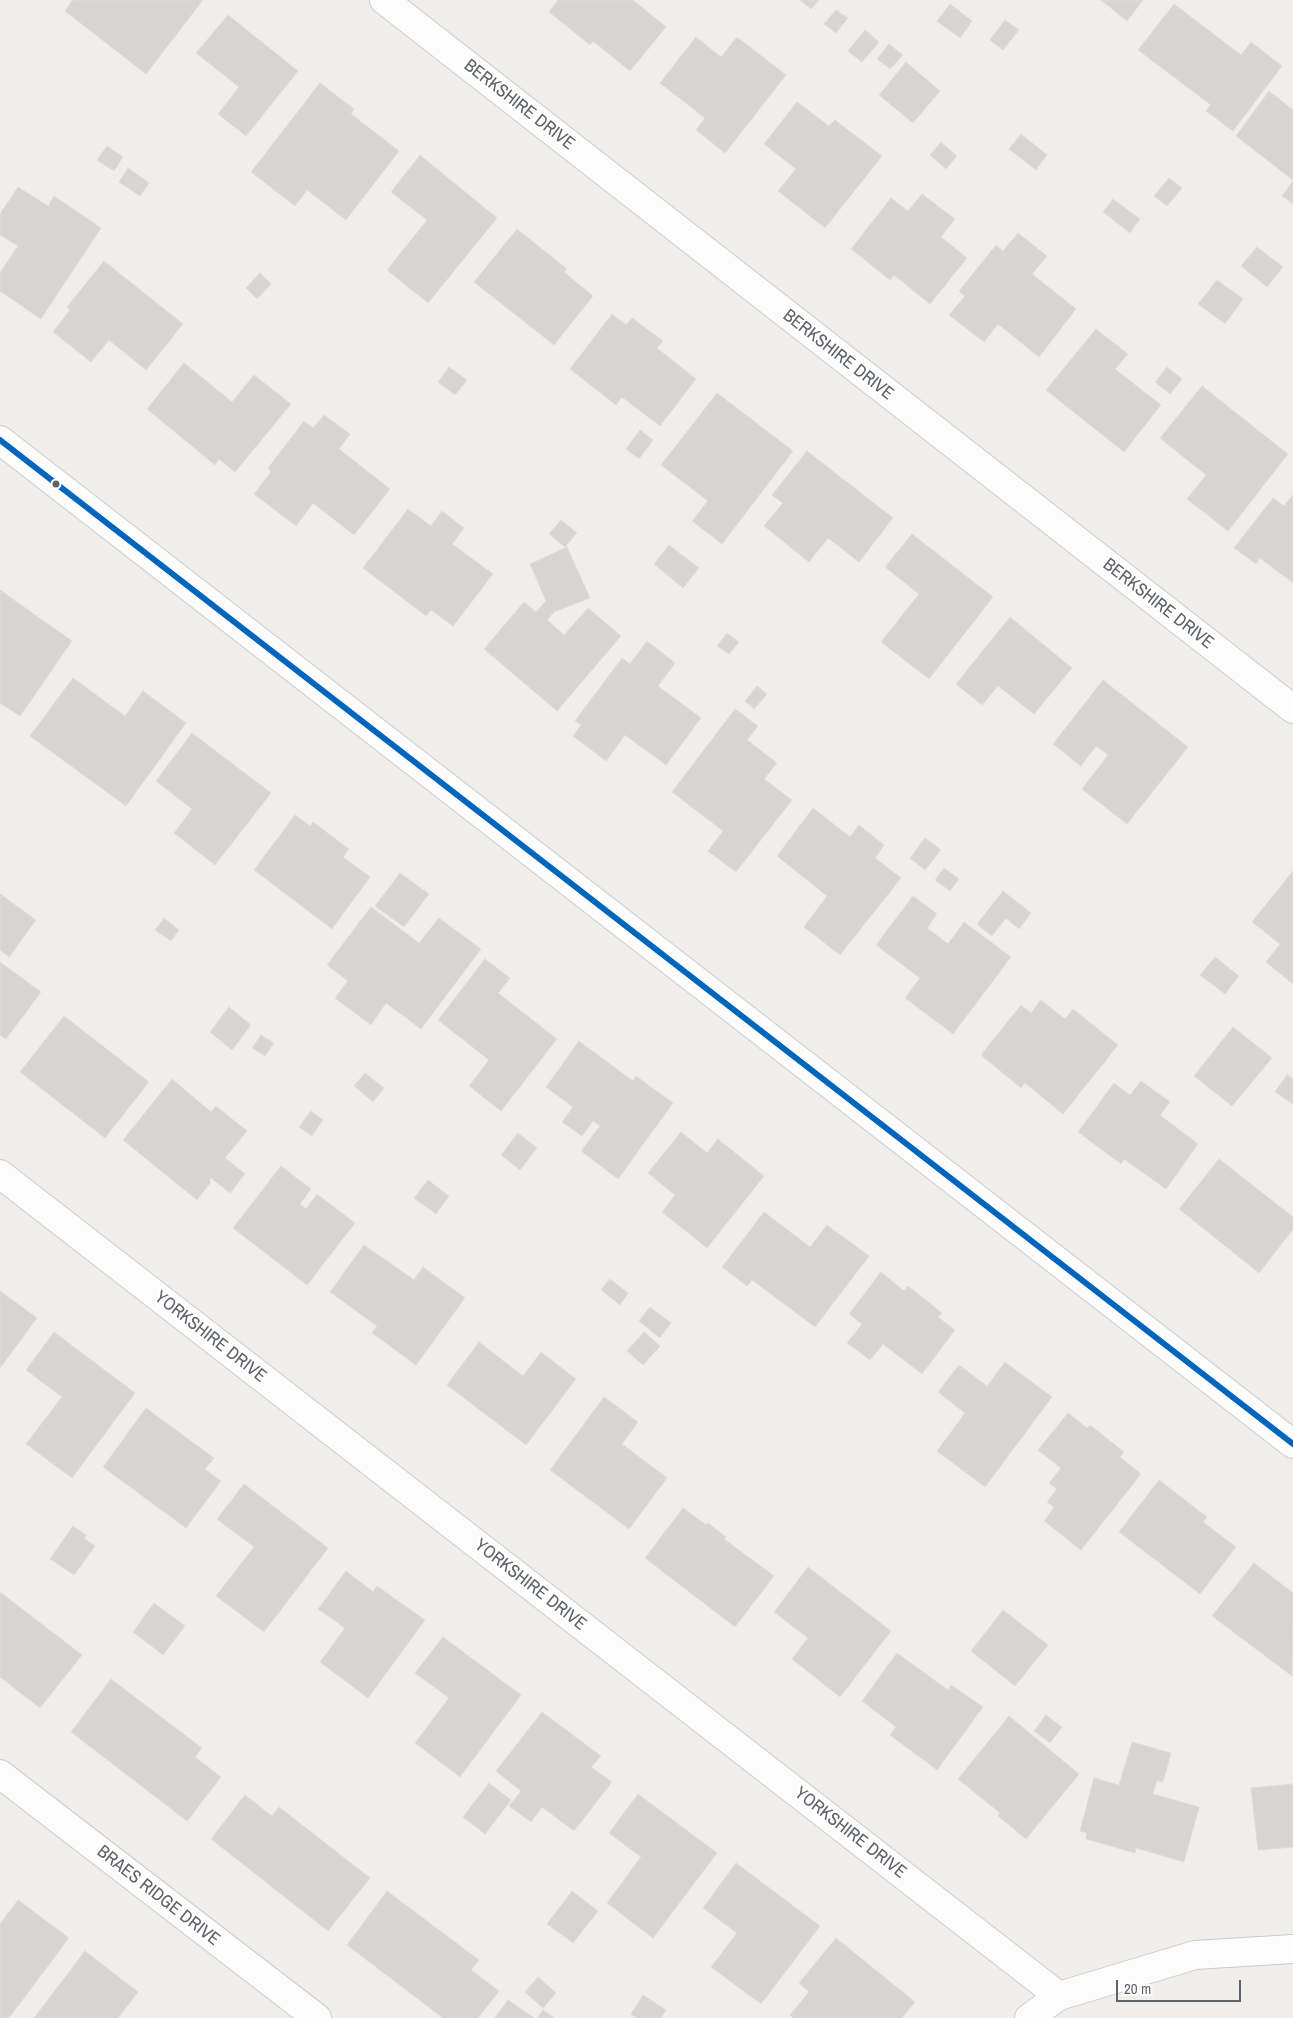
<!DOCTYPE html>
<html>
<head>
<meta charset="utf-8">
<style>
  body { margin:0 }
  #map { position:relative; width:1293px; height:2018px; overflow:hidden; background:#efeeea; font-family:"Archivo Narrow",sans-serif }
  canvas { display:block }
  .scale { position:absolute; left:1116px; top:1980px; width:125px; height:22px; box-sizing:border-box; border:2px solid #5f6368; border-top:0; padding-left:6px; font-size:15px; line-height:18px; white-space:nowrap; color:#5f6368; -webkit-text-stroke:4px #fff; paint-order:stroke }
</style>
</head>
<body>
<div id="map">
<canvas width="1293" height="2018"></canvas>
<div class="scale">20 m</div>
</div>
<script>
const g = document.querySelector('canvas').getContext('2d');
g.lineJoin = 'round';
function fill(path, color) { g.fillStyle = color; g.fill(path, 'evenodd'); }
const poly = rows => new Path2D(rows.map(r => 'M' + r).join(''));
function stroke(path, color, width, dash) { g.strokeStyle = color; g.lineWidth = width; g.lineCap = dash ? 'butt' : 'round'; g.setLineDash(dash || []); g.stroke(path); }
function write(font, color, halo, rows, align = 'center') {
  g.font = font + ' "Archivo Narrow",sans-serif'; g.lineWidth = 4; g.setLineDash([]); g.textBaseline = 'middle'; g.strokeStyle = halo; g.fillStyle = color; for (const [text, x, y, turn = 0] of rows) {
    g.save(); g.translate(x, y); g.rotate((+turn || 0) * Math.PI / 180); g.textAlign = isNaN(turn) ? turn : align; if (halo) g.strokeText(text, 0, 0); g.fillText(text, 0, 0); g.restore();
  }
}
const building = poly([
  [73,0,203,0,146,74,65,11,73,0],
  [558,0,633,0,666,27,630,71,593,41,590,45,549,12,558,0],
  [800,0,819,0,811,9,800,0],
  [1101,0,1143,0,1127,21,1101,0],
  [950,4,972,21,960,38,937,21,950,4],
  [1174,4,1241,55,1251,42,1282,66,1233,131,1206,111,1211,105,1138,50,1174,4],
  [836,10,848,18,836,33,824,24,836,10],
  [228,15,298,71,246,136,218,114,239,87,196,53,228,15],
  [1005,20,1019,30,1003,50,990,40,1005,20],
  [865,30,879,42,862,62,848,51,865,30],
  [696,37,721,57,737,37,786,75,725,153,696,130,705,118,660,83,696,37],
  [889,44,903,55,890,69,877,59,889,44],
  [906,62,940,91,913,123,879,95,906,62],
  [320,83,354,109,351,114,399,151,346,220,307,190,295,206,251,172,320,83],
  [1269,91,1293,110,1293,180,1236,136,1269,91],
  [797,102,829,126,835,120,882,156,825,228,778,191,796,169,764,144,797,102],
  [1021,134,1047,155,1036,170,1009,149,1021,134],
  [941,142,957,156,946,169,930,155,941,142],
  [107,146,123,157,114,171,97,160,107,146],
  [420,155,497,218,428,303,387,270,427,220,391,192,420,155],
  [128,168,149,183,140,196,119,182,128,168],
  [1169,178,1182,188,1167,206,1154,196,1169,178],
  [1293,181,1293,204,1282,196,1293,181],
  [18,187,48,206,54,196,101,228,41,319,0,291,0,273,18,246,0,235,0,214,18,187],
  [922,194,955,219,941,237,967,258,930,304,894,275,890,280,851,249,891,198,908,211,922,194],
  [1113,199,1140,219,1130,233,1103,212,1113,199],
  [517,229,567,269,564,272,593,296,554,345,474,282,517,229],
  [1018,233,1047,256,1032,274,1076,309,1039,357,998,324,984,342,949,315,965,296,959,291,996,245,1003,251,1018,233],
  [1257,247,1283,267,1267,287,1241,266,1257,247],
  [104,261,183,324,146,370,109,340,91,362,53,332,70,310,67,307,104,261],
  [260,273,271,284,257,299,246,288,260,273],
  [1217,280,1243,299,1225,324,1198,304,1217,280],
  [612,314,626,325,632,318,663,341,657,348,696,379,660,426,622,397,616,405,570,369,612,314],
  [1096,329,1128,354,1115,369,1161,405,1124,452,1046,390,1096,329],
  [184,363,232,402,254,375,291,404,235,472,219,459,215,465,147,409,184,363],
  [449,367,467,380,455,395,438,382,449,367],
  [1167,367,1182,379,1170,394,1155,382,1167,367],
  [1202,386,1288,454,1228,531,1187,499,1206,475,1160,438,1202,386],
  [717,393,793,451,722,544,692,521,708,501,661,465,717,393],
  [324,415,350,434,339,449,390,489,354,535,313,503,296,526,254,494,271,472,268,468,304,421,313,428,324,415],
  [640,430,653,440,639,459,626,449,640,430],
  [807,451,893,518,859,562,828,538,809,562,764,526,783,503,772,495,807,451],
  [1293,495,1293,583,1260,558,1256,564,1234,548,1273,498,1284,506,1293,495],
  [408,509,431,526,442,511,464,528,452,544,493,574,453,626,431,610,426,616,363,568,408,509],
  [561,520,577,533,565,547,549,534,561,520],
  [912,534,993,597,929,679,881,642,919,594,885,567,912,534],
  [669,545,699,568,683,588,654,564,669,545],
  [567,547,590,598,554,612,547,620,564,635,588,608,621,636,557,711,484,649,524,602,536,612,546,601,530,564,567,547],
  [0,590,72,641,20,716,0,703,0,590],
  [1010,617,1072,668,1034,714,998,686,982,705,956,684,1010,617],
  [727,633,739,642,729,654,717,646,727,633],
  [647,641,675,663,658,686,701,718,666,765,625,735,606,761,573,736,581,725,575,721,622,658,630,664,647,641],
  [73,678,125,716,143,691,186,723,126,806,30,736,73,678],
  [1103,680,1188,747,1127,824,1082,789,1108,755,1096,746,1081,766,1053,744,1103,680],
  [757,686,767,694,754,709,745,701,757,686],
  [735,709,758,726,747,740,777,763,764,779,792,800,736,872,708,851,723,831,672,792,735,709],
  [192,733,271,793,215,865,174,833,192,809,156,781,192,733],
  [813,808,850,837,859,825,884,845,875,858,901,878,840,955,804,927,827,896,777,856,813,808],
  [295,815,310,826,313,822,349,849,343,857,370,877,332,929,254,870,295,815],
  [925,838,941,850,925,870,910,858,925,838],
  [944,868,959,879,950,891,935,880,944,868],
  [1293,871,1293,984,1266,962,1280,944,1252,922,1293,871],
  [400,873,429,894,404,927,375,906,400,873],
  [1003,891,1031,913,1019,929,1006,918,992,936,977,924,1003,891],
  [0,894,36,920,9,957,0,950,0,894],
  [913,896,937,914,927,928,948,944,964,922,1011,957,953,1034,905,998,920,978,876,945,913,896],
  [371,907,419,943,439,918,481,949,421,1029,386,1003,371,1025,335,998,348,981,327,965,371,907],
  [164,918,179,930,171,941,155,930,164,918],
  [1215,957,1239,976,1225,994,1200,975,1215,957],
  [485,959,510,978,498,993,557,1039,501,1111,469,1086,489,1060,438,1020,485,959],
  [0,962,41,992,6,1039,0,1035,0,962],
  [1041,1000,1065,1019,1073,1009,1118,1045,1063,1114,1025,1083,1021,1088,981,1055,1021,1005,1031,1013,1041,1000],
  [229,1007,251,1025,232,1050,210,1032,229,1007],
  [64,1016,149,1082,105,1138,20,1072,64,1016],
  [1233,1027,1272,1058,1232,1106,1194,1076,1233,1027],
  [261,1035,274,1043,265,1056,252,1048,261,1035],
  [579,1041,633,1081,636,1076,673,1103,618,1179,581,1151,600,1126,593,1121,582,1136,562,1122,573,1107,546,1087,579,1041],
  [365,1073,384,1088,373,1102,354,1086,365,1073],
  [1287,1075,1293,1079,1293,1104,1275,1092,1287,1075],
  [172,1079,211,1112,216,1106,247,1131,225,1158,245,1174,230,1193,211,1178,209,1181,211,1182,197,1200,123,1140,172,1079],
  [1141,1081,1170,1102,1160,1115,1198,1144,1166,1189,1124,1159,1121,1164,1078,1132,1114,1083,1130,1095,1141,1081],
  [311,1111,323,1120,312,1136,299,1127,311,1111],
  [681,1132,707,1153,718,1139,764,1176,707,1248,662,1212,675,1195,648,1173,681,1132],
  [518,1133,537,1148,520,1170,501,1155,518,1133],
  [1219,1159,1293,1217,1293,1229,1259,1273,1179,1209,1219,1159],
  [281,1166,311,1189,300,1204,306,1209,317,1194,355,1223,307,1285,233,1228,281,1166],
  [428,1180,449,1196,436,1214,414,1198,428,1180],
  [764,1212,810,1247,827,1225,869,1256,815,1327,752,1280,747,1286,722,1267,764,1212],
  [364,1245,414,1280,423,1267,465,1298,416,1365,372,1333,377,1326,330,1292,364,1245],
  [881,1272,904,1291,908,1286,942,1313,938,1317,955,1330,922,1374,883,1344,870,1360,847,1343,862,1324,849,1314,881,1272],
  [610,1279,628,1293,620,1305,601,1290,610,1279],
  [0,1291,37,1318,0,1368,0,1291],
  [650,1307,671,1323,660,1338,639,1321,650,1307],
  [54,1332,135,1393,72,1478,26,1444,62,1397,26,1370,54,1332],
  [644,1332,660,1346,643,1365,627,1351,644,1332],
  [479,1342,523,1376,541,1352,576,1379,526,1445,447,1385,479,1342],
  [1005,1362,1052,1397,985,1487,937,1451,965,1413,938,1392,959,1365,987,1386,1005,1362],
  [604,1397,638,1422,622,1444,667,1478,629,1529,550,1470,604,1397],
  [146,1408,214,1458,205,1469,221,1481,186,1528,103,1467,146,1408],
  [1068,1413,1087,1428,1090,1425,1124,1452,1120,1457,1141,1474,1081,1550,1044,1521,1054,1507,1047,1502,1057,1489,1049,1483,1061,1468,1038,1450,1068,1413],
  [1159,1480,1207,1517,1203,1522,1236,1547,1200,1594,1119,1532,1159,1480],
  [244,1484,328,1548,264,1632,216,1596,254,1547,217,1519,244,1484],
  [683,1508,706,1525,708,1523,726,1537,724,1539,774,1576,735,1627,645,1558,683,1508],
  [73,1526,86,1535,84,1538,95,1546,74,1575,50,1559,73,1526],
  [1254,1563,1293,1593,1292,1676,1212,1616,1254,1563],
  [808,1567,891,1631,840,1697,792,1659,808,1638,774,1612,808,1567],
  [346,1571,373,1592,377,1586,425,1620,368,1698,320,1662,345,1628,318,1609,346,1571],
  [0,1592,82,1655,40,1708,0,1677,0,1592],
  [154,1603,185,1626,163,1655,133,1632,154,1603],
  [1003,1610,1048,1645,1015,1686,971,1651,1003,1610],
  [443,1637,521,1695,460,1777,415,1743,449,1698,415,1673,443,1637],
  [897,1653,948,1690,951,1685,983,1707,937,1770,890,1735,896,1727,862,1701,897,1653],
  [111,1679,202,1748,195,1757,221,1777,187,1821,71,1732,111,1679],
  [542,1712,601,1756,591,1767,612,1782,574,1831,542,1807,531,1822,509,1806,521,1791,496,1771,542,1712],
  [1046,1715,1062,1727,1050,1743,1034,1731,1046,1715],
  [1009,1716,1079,1774,1026,1839,998,1816,1000,1813,958,1779,1009,1716],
  [1132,1742,1171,1753,1163,1782,1157,1780,1153,1794,1199,1807,1184,1862,1136,1848,1135,1853,1086,1839,1087,1833,1080,1831,1094,1778,1119,1785,1132,1742],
  [489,1783,511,1800,485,1834,463,1817,489,1783],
  [1293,1784,1293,1847,1258,1850,1251,1788,1293,1784],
  [638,1794,717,1853,653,1938,607,1903,641,1857,609,1833,638,1794],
  [245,1795,272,1816,279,1807,370,1878,328,1931,211,1839,245,1795],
  [736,1863,820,1926,761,2004,711,1967,737,1933,703,1908,736,1863],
  [387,1891,479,1960,471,1970,499,1991,478,2018,443,2018,347,1945,387,1891],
  [572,1891,598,1911,573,1943,547,1924,572,1891],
  [18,1900,69,1938,9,2018,0,2018,0,1924,18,1900],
  [836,1938,915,2002,902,2018,793,2018,790,2015,809,1992,799,1983,836,1938],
  [85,1951,138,1992,118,2018,34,2018,85,1951],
  [538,1977,556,1993,543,2008,525,1992,538,1977],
  [643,1995,666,2010,661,2018,637,2018,631,2014,643,1995],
  [508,2000,534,2018,495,2018,508,2000],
  [543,2010,554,2018,537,2018,543,2010]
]);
const minor = poly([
  [384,0,1293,709],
  [0,1174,1059,1996],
  [0,1774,317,2018],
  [1029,2018,1059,1996,1195,1955,1293,1949]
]);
const tertiary = poly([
  [0,440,1293,1444]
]);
const bus1 = poly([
  [0,440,1293,1444]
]);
const markers = [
  [56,484,4.5,"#5f6368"]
];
const streetNames = [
  ["BERKSHIRE DRIVE",519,105,38],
  ["BERKSHIRE DRIVE",838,355,38],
  ["BERKSHIRE DRIVE",1158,604,38],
  ["YORKSHIRE DRIVE",210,1337,38],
  ["YORKSHIRE DRIVE",530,1585,38],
  ["YORKSHIRE DRIVE",850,1833,38],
  ["BRAES RIDGE DRIVE",158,1896,38]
];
fill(building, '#d6d5d3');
stroke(building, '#deddd9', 1);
stroke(minor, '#cbcccc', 30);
stroke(tertiary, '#cbcccc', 30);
stroke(minor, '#fdfcfc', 28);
stroke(tertiary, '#fdfcfc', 28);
stroke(bus1, '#0065bd', 6);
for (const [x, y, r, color] of markers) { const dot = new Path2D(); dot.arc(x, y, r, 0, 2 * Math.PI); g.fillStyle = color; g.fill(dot); stroke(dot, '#fff', 2); }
write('18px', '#5f6368', '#fff', streetNames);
</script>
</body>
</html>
